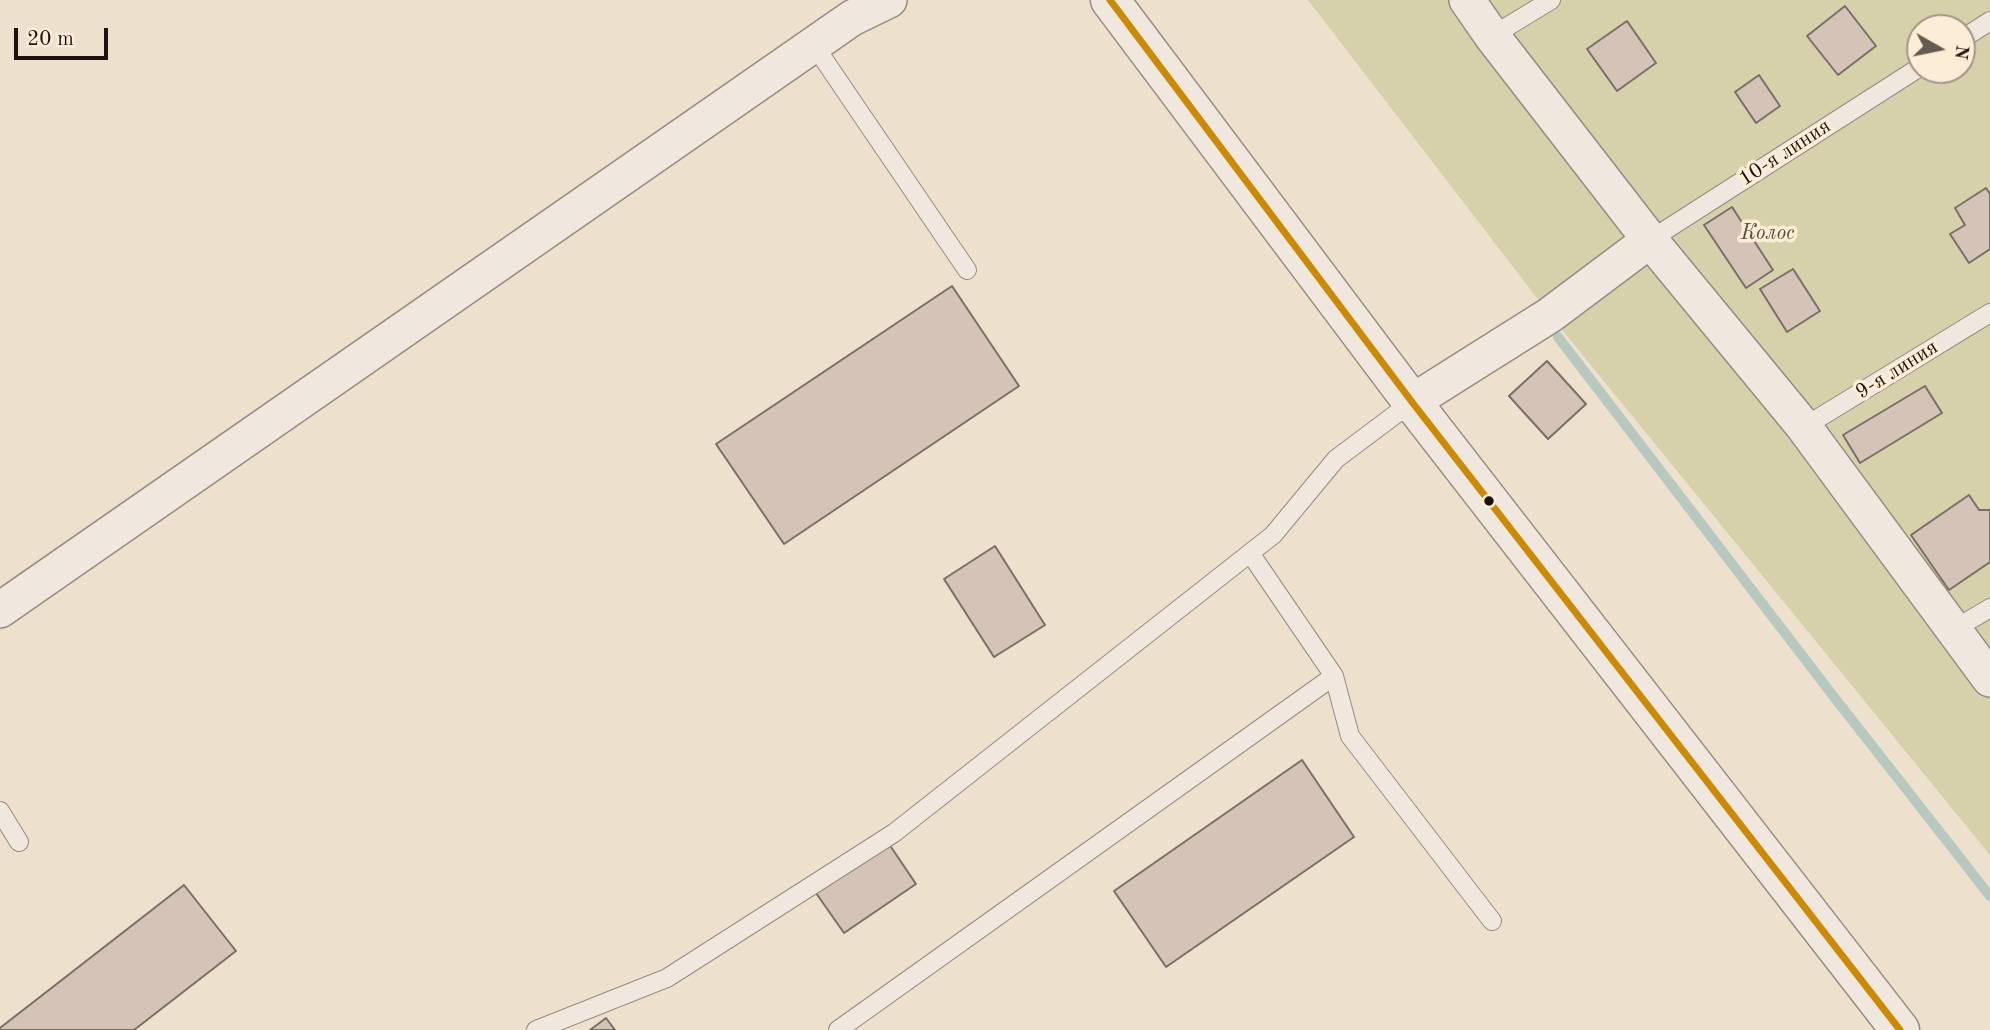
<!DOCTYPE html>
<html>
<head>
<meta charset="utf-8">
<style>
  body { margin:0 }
  #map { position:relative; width:1990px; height:1030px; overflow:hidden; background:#ede0cd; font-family:"Old Standard TT",serif }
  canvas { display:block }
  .north { position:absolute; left:1906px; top:14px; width:70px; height:70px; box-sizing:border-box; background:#fcedd6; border:2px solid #a39685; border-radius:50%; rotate:99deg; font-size:19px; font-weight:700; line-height:28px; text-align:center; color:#1e130c }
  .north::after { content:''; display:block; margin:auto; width:24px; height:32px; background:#665b50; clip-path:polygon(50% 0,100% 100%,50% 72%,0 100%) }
  .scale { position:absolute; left:14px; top:28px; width:94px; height:32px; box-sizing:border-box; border:4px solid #1e130c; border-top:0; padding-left:9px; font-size:21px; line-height:24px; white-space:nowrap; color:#1e130c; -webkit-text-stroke:5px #fcedd6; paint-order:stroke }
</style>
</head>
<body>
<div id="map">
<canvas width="1990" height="1030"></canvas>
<div class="north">N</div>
<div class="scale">20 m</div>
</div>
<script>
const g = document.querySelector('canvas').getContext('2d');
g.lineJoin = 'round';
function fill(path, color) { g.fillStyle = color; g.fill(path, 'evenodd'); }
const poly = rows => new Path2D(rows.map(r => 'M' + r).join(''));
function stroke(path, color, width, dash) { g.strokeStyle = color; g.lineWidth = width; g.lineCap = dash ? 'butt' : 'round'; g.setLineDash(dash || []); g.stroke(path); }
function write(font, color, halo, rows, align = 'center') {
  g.font = font + ' "Old Standard TT",serif'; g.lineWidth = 7; g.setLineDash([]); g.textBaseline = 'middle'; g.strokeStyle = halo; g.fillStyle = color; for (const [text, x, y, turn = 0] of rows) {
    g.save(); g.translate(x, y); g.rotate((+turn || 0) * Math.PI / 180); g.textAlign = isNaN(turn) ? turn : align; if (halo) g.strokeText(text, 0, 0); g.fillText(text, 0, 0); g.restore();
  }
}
const green = poly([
  [1308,0,1990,0,1990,855,1550,315],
  [1920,28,1962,28,1962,70,1920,70]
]);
const stream = poly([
  [1558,337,1834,697,1990,896]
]);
const building = poly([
  [1845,6,1876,46,1838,75,1807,36,1845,6],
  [1627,21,1656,63,1617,91,1587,49,1627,21],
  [1759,75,1780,106,1756,123,1735,92,1759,75],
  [1986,188,1990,194,1990,249,1969,263,1950,234,1965,225,1955,208,1986,188],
  [1732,207,1773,270,1746,288,1704,225,1732,207],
  [1793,269,1820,311,1787,332,1760,289,1793,269],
  [952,286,1019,386,784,544,716,444,952,286],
  [1547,361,1586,404,1548,439,1509,396,1547,361],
  [1925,386,1942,413,1860,463,1843,435,1925,386],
  [1969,495,1979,510,1990,510,1990,562,1949,590,1911,535,1969,495],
  [995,546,1045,625,994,657,944,579,995,546],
  [1302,760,1354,837,1166,967,1114,891,1302,760],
  [889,844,916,884,844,933,816,893,889,844],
  [184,885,236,951,134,1030,0,1030,0,1028,184,885],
  [606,1018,615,1030,590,1030,606,1018]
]);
const service = poly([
  [1492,36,1551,0],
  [1962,39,1990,21],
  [814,45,967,270],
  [1650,240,1920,67],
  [1804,427,1990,313],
  [1250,553,1334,676,1350,736,1492,921],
  [1953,630,1990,608],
  [0,811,19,842],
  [536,1030,667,978,894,833,1273,535,1336,459,1412,402],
  [838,1030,1334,676]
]);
const minor = poly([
  [1467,0,1492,36,1650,240,1804,427,1990,679],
  [1412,402,1550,315,1650,240],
  [0,610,852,18,889,0]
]);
const tertiary = poly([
  [1110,0,1412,402,1900,1030]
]);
const bus1 = poly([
  [1110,0,1412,402,1900,1030]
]);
const markers = [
  [1489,501,6,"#1e130c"]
];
const streetNames = [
  ["10-я линия",1785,153,-33],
  ["9-я линия",1897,370,-32]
];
const parkNames = [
  ["Колос",1768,233]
];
fill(green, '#d6d0ab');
stroke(stream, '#b7c8bf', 10);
fill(building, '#d5c3b7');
stroke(building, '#787066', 2);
stroke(service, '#948c81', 20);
stroke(minor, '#948c81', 38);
stroke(tertiary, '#948c81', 41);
stroke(service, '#f0e8df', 18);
stroke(minor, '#f0e8df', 35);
stroke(tertiary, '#f0e8df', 38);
stroke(bus1, '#cc8902', 7);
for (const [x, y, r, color] of markers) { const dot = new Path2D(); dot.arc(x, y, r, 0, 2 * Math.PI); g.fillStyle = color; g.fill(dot); stroke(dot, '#fcedd6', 2.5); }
write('21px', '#1e130c', '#fcedd6', streetNames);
write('italic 21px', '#58503a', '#fcedd6', parkNames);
</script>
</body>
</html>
